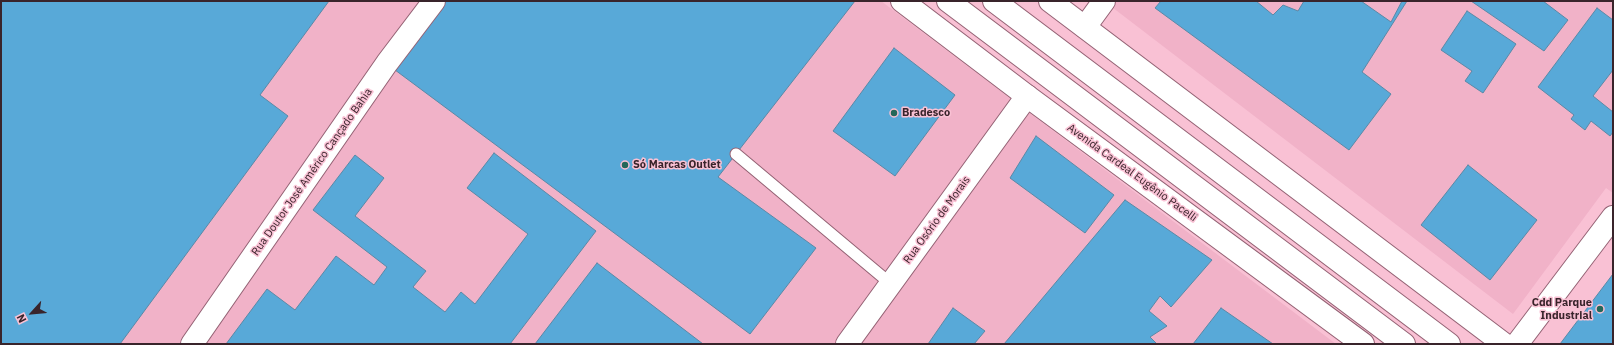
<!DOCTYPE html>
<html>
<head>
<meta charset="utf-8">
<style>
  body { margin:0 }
  #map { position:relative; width:1614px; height:345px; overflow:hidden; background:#f9c1d4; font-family:"IBM Plex Sans",sans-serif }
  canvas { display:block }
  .frame { position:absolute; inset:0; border:2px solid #39242b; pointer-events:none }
  .north { position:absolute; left:12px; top:293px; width:40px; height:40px; -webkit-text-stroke:3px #f9c1d4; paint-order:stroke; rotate:243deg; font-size:11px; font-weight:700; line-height:16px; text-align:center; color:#39242b }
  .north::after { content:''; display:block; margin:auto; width:14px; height:18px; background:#39242b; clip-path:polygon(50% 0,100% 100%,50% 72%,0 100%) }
</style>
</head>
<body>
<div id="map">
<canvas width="1614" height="345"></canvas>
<div class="frame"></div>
<div class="north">N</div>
</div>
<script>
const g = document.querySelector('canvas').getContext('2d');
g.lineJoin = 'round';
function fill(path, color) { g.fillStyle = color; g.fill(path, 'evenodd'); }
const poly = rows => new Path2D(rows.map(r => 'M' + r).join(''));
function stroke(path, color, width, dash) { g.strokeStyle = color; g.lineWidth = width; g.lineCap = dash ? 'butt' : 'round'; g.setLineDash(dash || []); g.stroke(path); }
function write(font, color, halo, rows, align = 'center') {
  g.font = font + ' "IBM Plex Sans",sans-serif'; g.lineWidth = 3; g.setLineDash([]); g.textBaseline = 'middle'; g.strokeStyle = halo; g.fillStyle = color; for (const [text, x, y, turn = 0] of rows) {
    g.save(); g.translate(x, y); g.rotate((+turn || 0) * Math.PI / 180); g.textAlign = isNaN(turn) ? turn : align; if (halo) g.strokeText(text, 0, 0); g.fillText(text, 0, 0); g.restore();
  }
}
const built = poly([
  [1,1,881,1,1336,344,1,344],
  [1104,1,1613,1,1613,193,1606,188,1513,314]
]);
const building = poly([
  [1,1,329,1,260,95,288,116,120,344,1,344,1,1],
  [434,1,855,1,718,177,816,248,750,334,387,64,434,1],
  [1161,1,1256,1,1273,15,1283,5,1298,11,1304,1,1361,1,1391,22,1402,1,1407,1,1362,72,1391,94,1349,150,1155,8,1161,1],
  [1471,1,1543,1,1568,20,1544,51,1471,1],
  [1597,8,1613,20,1613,70,1593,96,1613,112,1613,132,1610,136,1591,121,1585,130,1571,119,1574,115,1538,87,1597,8],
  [1467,11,1516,44,1483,93,1465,81,1472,71,1441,50,1467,11],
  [894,48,955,95,895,176,833,131,894,48],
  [1036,136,1114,195,1085,233,1010,178,1036,136],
  [494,153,596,231,510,344,226,344,267,289,295,310,336,256,374,285,387,267,313,210,355,155,384,178,355,216,426,271,413,287,445,312,461,292,475,304,528,234,467,188,494,153],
  [1468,165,1537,220,1490,280,1421,225,1468,165],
  [1125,200,1212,260,1171,307,1160,296,1149,311,1167,326,1150,337,1157,344,1004,344,1125,200],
  [597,263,703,344,535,344,597,263],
  [1613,274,1613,344,1560,344,1613,274],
  [953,308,985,331,974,344,928,344,953,308],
  [1221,308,1273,344,1193,344,1221,308]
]);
const lane = poly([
  [736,154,891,284]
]);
const street = poly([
  [1085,27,1104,1],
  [192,344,387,63,434,1],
  [847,344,1027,96],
  [1517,344,1613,217]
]);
const secondary = poly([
  [902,1,1027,96,1363,344],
  [1050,1,1504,344]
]);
const highway = poly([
  [948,1,1404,344],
  [994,1,1449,344]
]);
const markers = [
  [894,113,4,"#236759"],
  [625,165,4,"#236759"],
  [1600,309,4,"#236759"]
];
const poiNames = [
  ["Bradesco",902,113],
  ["Só Marcas Outlet",633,165],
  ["Cdd Parque",1592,303,"right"],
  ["Industrial",1592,316,"right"]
];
const streetNames = [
  ["Rua Doutor José Américo Cançado Bahia",312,172,-55],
  ["Avenida Cardeal Eugênio Pacelli",1132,173,36],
  ["Rua Osório de Morais",937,220,-54]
];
fill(built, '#f1b2c8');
fill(building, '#58a9d8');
stroke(building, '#5a89a7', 1);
stroke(lane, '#946274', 13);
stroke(street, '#946274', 24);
stroke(secondary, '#946274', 24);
stroke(highway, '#946274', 24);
stroke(lane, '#fff', 11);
stroke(street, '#fff', 22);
stroke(secondary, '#fff', 22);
stroke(highway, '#fff', 22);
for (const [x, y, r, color] of markers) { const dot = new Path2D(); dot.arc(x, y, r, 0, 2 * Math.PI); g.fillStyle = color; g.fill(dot); stroke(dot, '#f9c1d4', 1.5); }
write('bold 11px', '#39242b', '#f9c1d4', poiNames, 'left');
write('11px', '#39242b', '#f9c1d4', streetNames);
</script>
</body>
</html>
